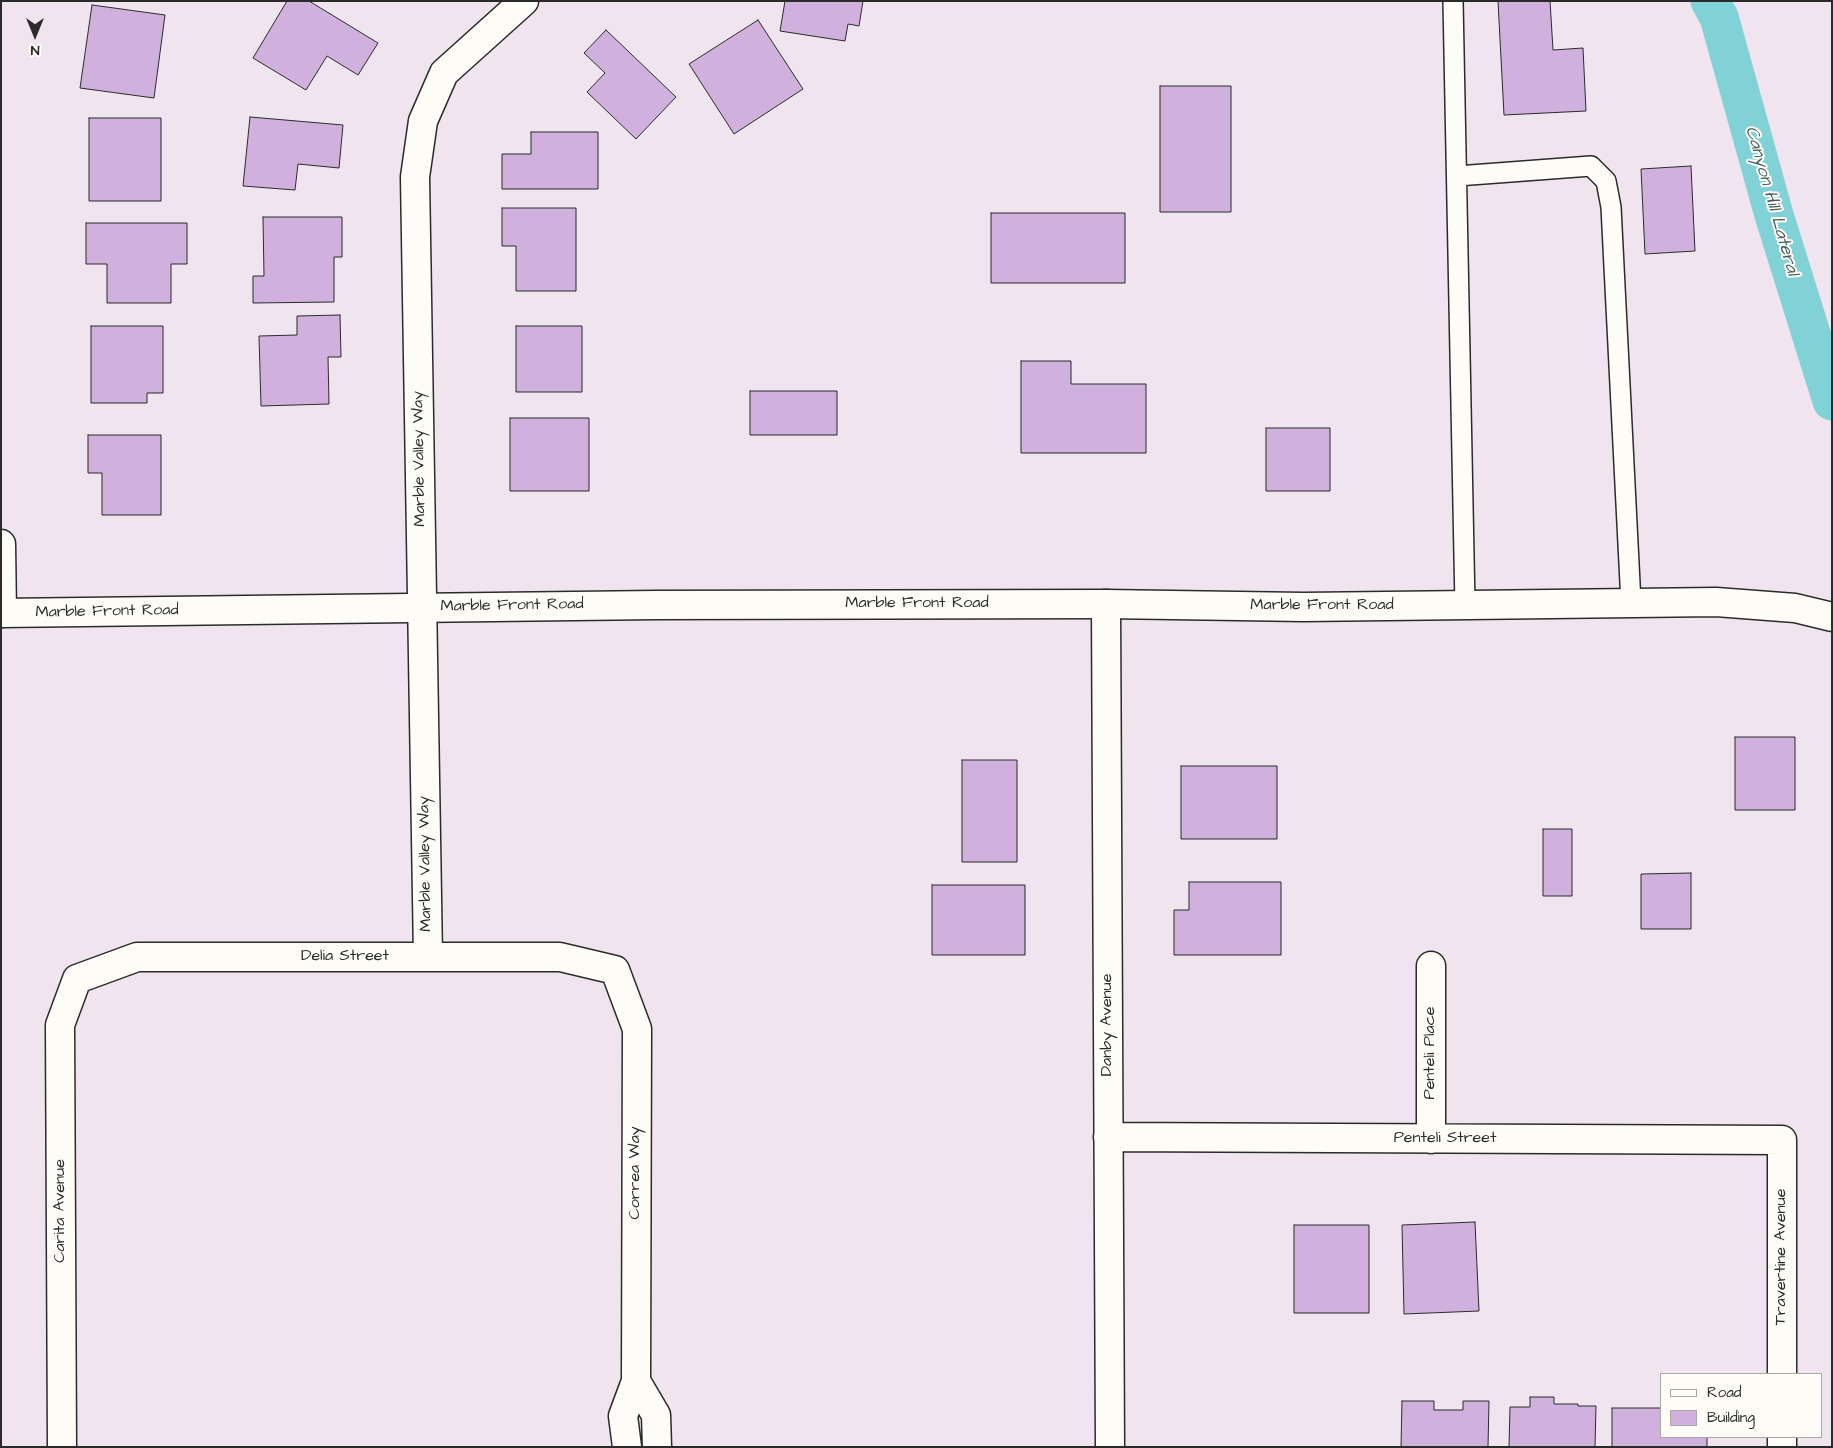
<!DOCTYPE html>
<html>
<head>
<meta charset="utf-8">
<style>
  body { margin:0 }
  #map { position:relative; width:1833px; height:1448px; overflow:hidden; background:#f0e5ef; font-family:"Architects Daughter",sans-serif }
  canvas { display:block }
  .frame { position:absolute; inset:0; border:2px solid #2b2b2b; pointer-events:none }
  .legend { position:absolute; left:1660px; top:1373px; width:162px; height:65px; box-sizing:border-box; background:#fdfcf7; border:1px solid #a9a8a5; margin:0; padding:6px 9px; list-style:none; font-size:15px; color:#2b2b2b }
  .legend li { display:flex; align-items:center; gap:10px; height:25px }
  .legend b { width:25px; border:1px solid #a9a8a5 }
  .north { position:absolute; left:10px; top:10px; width:50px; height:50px; -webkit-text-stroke:4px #fdfcf7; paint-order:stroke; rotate:180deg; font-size:14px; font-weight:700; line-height:20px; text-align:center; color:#2b2b2b }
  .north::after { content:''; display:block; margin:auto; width:18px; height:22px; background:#2b2b2b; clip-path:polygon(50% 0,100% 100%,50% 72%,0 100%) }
</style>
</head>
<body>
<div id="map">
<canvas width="1833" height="1448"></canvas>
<div class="frame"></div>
<ul class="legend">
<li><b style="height:6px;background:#fdfcf7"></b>Road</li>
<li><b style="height:14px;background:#d0b0dc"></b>Building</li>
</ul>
<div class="north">N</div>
</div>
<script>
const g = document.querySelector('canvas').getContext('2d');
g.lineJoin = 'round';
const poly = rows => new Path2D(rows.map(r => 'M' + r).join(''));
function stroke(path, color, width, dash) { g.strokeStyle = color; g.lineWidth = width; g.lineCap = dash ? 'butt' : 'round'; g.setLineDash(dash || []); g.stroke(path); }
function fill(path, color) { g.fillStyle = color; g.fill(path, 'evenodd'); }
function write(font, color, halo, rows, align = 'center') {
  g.font = font + ' "Architects Daughter",sans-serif'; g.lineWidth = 4; g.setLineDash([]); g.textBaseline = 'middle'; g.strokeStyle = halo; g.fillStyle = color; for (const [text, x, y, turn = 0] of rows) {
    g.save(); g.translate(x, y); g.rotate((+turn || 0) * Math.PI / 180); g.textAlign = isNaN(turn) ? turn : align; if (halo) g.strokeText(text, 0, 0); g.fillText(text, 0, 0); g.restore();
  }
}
const canal = poly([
  [1710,1,1719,17,1774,215,1832,401]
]);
const building = poly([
  [287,1,309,1,378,43,358,75,327,56,306,90,253,58,287,1],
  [785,1,863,1,859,26,848,24,845,41,780,31,785,1],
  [1498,1,1550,1,1553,50,1583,48,1586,111,1504,115,1498,1],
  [92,5,165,15,154,98,80,88,92,5],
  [758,20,803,89,734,134,689,64,758,20],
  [606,30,676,97,636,139,587,92,605,73,584,53,606,30],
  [1160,86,1231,86,1231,212,1160,212,1160,86],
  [250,117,343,125,339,168,298,164,295,190,243,186,250,117],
  [89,118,161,118,161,201,89,201,89,118],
  [531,132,598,132,598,189,502,189,502,154,531,154,531,132],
  [1691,166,1695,251,1645,254,1641,169,1691,166],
  [502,208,576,208,576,291,516,291,516,246,502,246,502,208],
  [991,213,1125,213,1125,283,991,283,991,213],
  [263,217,342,217,342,257,334,257,334,302,253,303,253,276,264,276,263,217],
  [86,223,187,223,187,264,171,264,171,303,107,303,107,264,86,264,86,223],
  [340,315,341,357,328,357,329,404,261,406,259,336,297,335,297,316,340,315],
  [91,326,163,326,163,393,147,393,147,403,91,403,91,326],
  [516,326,582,326,582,392,516,392,516,326],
  [1021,361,1071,361,1071,384,1146,384,1146,453,1021,453,1021,361],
  [750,391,837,391,837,435,750,435,750,391],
  [510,418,589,418,589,491,510,491,510,418],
  [1266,428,1330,428,1330,491,1266,491,1266,428],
  [88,435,161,435,161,515,102,515,102,473,88,473,88,435],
  [1735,737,1795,737,1795,810,1735,810,1735,737],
  [962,760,1017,760,1017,862,962,862,962,760],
  [1181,766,1277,766,1277,839,1181,839,1181,766],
  [1543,829,1572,829,1572,896,1543,896,1543,829],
  [1691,873,1691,929,1641,929,1641,874,1691,873],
  [1189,882,1281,882,1281,955,1174,955,1174,910,1189,910,1189,882],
  [932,885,1025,885,1025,955,932,955,932,885],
  [1475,1222,1479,1311,1404,1314,1402,1225,1475,1222],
  [1294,1225,1369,1225,1369,1313,1294,1313,1294,1225],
  [1530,1397,1554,1397,1554,1404,1578,1404,1578,1406,1596,1406,1595,1447,1509,1447,1510,1407,1530,1407,1530,1397],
  [1402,1401,1434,1401,1434,1410,1463,1410,1463,1401,1489,1401,1488,1447,1401,1447,1402,1401],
  [1612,1408,1662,1408,1662,1437,1707,1437,1707,1447,1612,1447,1612,1408]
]);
const lane = poly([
  [1453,1,1465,606],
  [1457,176,1591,166,1606,181,1611,207,1631,603]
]);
const street = poly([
  [1,544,2,613],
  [1106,604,1110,1447],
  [428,957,415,177,423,121,444,73,524,1],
  [1431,966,1431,1139],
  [1108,1137,1782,1140,1782,1374],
  [636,1381,656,1415,657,1447],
  [1782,1437,1782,1447],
  [62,1447,60,1025,77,979,137,957,560,957,615,970,637,1029,636,1381,623,1416,627,1447]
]);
const secondary = poly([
  [1,613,656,605,1106,604,1304,607,1716,602,1795,608,1832,617]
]);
const streetNames = [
  ["Marble Valley Way",420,459,-91],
  ["Marble Front Road",917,604],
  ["Marble Front Road",512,606,-1],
  ["Marble Front Road",1322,606],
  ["Marble Front Road",107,612,-1],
  ["Marble Valley Way",426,864,-91],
  ["Delia Street",345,957],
  ["Danby Avenue",1108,1025,-90],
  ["Penteli Place",1431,1053,-90],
  ["Penteli Street",1445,1139],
  ["Correa Way",636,1173,-90],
  ["Carita Avenue",61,1211,-90],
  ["Travertine Avenue",1782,1257,-90]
];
const waterNames = [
  ["Canyon Hill Lateral",1771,201,74]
];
stroke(canal, '#81d2d7', 39);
fill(building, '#d0b0dc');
stroke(building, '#2b2b2b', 1);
stroke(lane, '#2b2b2b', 22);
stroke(street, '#2b2b2b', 31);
stroke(secondary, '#2b2b2b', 31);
stroke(lane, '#fdfcf7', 19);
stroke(street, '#fdfcf7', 28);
stroke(secondary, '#fdfcf7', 28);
write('16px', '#2b2b2b', '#fdfcf7', streetNames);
write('italic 18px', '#455d5f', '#fdfcf7', waterNames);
</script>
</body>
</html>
